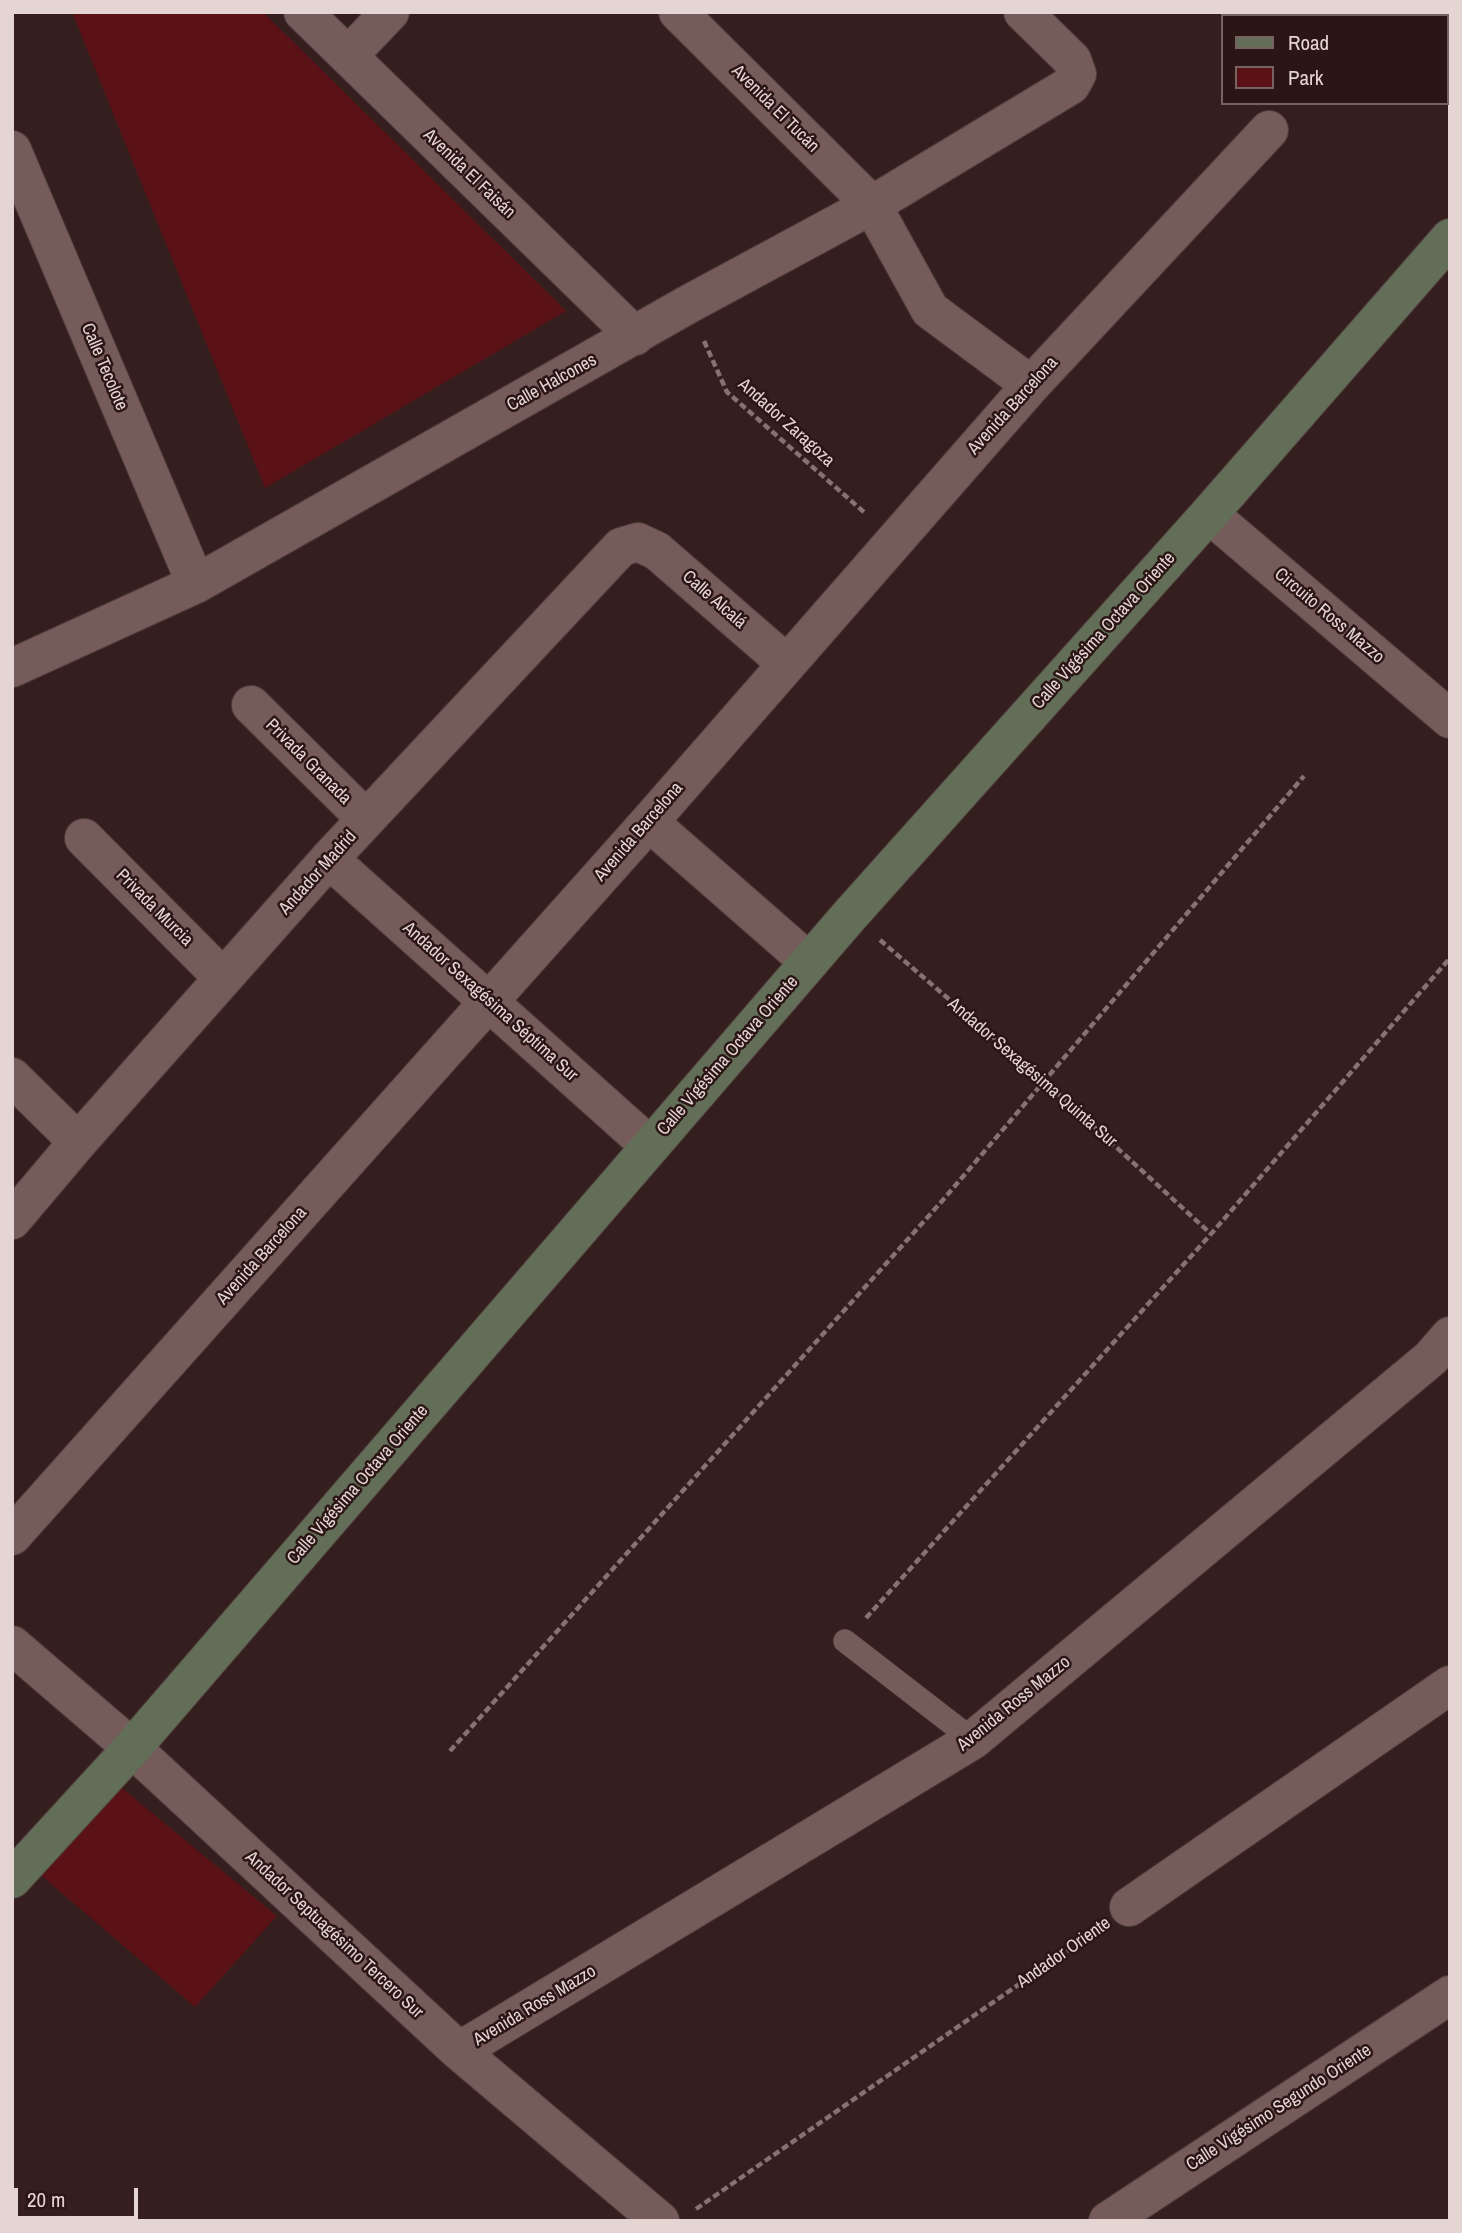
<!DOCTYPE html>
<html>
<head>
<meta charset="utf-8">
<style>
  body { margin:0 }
  #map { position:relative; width:1462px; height:2233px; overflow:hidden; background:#351f1e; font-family:"Archivo Narrow",sans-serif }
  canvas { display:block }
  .frame { position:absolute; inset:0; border:14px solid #e4d5d3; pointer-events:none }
  .legend { position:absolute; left:1221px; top:14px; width:228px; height:91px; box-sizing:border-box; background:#2b1515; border:2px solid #756261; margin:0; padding:9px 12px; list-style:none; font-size:21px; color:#e4d5d3 }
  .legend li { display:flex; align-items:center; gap:14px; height:35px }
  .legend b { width:35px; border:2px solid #756261 }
  .scale { position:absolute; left:14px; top:2188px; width:124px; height:32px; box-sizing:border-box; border:4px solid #e4d5d3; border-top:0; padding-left:9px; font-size:21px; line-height:24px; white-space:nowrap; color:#e4d5d3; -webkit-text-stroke:5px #2b1515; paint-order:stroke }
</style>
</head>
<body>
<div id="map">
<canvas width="1462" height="2233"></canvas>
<div class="frame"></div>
<ul class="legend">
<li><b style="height:9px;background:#626e57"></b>Road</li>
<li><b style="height:19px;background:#5b1216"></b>Park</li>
</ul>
<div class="scale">20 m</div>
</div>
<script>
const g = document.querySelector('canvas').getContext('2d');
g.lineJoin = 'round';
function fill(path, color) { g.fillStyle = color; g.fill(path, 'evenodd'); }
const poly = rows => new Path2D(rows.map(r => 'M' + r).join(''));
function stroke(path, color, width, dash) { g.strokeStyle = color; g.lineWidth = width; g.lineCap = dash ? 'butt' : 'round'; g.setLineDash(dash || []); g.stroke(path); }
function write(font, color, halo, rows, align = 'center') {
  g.font = font + ' "Archivo Narrow",sans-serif'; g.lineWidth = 5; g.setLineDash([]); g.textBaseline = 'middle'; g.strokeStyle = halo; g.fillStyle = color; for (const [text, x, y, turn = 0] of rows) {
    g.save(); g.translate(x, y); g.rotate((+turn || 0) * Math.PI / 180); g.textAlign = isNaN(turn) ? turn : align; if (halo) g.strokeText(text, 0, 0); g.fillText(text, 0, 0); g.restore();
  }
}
const green = poly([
  [72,12,263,12,566,311,265,488],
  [117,1784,277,1916,195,2007,36,1871]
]);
const path = poly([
  [704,341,727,392,865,513],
  [880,940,1043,1080,1211,1234],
  [866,1618,1211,1234,1450,958],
  [450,1751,943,1200,1304,776],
  [696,2209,1097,1930]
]);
const service = poly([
  [845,1641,973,1740]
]);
const minor = poly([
  [303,12,635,336],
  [678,12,872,205,930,310,1031,385],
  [348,56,390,12],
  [12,150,196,584],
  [1209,514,1450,719],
  [12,668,196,584,687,305,872,205,1071,85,1077,74,1072,60,1023,12],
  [251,705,366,819],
  [649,822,809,962],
  [84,838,223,978],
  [329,859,650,1146],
  [12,1077,78,1142],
  [12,1220,78,1142,329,859,621,547,638,542,657,551,786,663],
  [12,1536,649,822,1031,385,1269,130],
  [12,1645,132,1748,459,2051,660,2221],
  [1129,1907,1450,1685],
  [459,2051,973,1740,1431,1358,1450,1336],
  [1108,2221,1450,1995]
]);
const secondary = poly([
  [12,1879,132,1748,850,915,1209,514,1450,238]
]);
const streetNames = [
  ["Avenida El Tucán",775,109,45],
  ["Avenida El Faisán",469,174,44],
  ["Calle Tecolote",104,367,67],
  ["Calle Halcones",552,383,-29],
  ["Avenida Barcelona",1013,406,-48],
  ["Andador Zaragoza",786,423,42],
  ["Calle Alcalá",714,600,41],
  ["Circuito Ross Mazzo",1329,616,40],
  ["Calle Vigésima Octava Oriente",1104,631,-48],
  ["Privada Granada",308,762,45],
  ["Avenida Barcelona",639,832,-49],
  ["Andador Madrid",318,873,-48],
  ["Privada Murcia",154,908,45],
  ["Andador Sexagésima Séptima Sur",490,1002,42],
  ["Calle Vigésima Octava Oriente",728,1056,-49],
  ["Andador Sexagésima Quinta Sur",1032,1073,41],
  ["Avenida Barcelona",262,1256,-48],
  ["Calle Vigésima Octava Oriente",358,1485,-49],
  ["Avenida Ross Mazzo",1014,1704,-39],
  ["Andador Septuagésimo Tercero Sur",334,1935,43],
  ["Andador Oriente",1064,1953,-35],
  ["Avenida Ross Mazzo",535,2006,-31],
  ["Calle Vigésimo Segundo Oriente",1279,2108,-33]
];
fill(green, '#5b1216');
stroke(service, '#503d3d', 24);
stroke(minor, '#503d3d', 40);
stroke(secondary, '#503d3d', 40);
stroke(path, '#867371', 4.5, [7, 3.5]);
stroke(service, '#755b59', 23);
stroke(minor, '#755b59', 38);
stroke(secondary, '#626e57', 38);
write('18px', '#e4d5d3', '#2b1515', streetNames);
</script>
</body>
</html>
